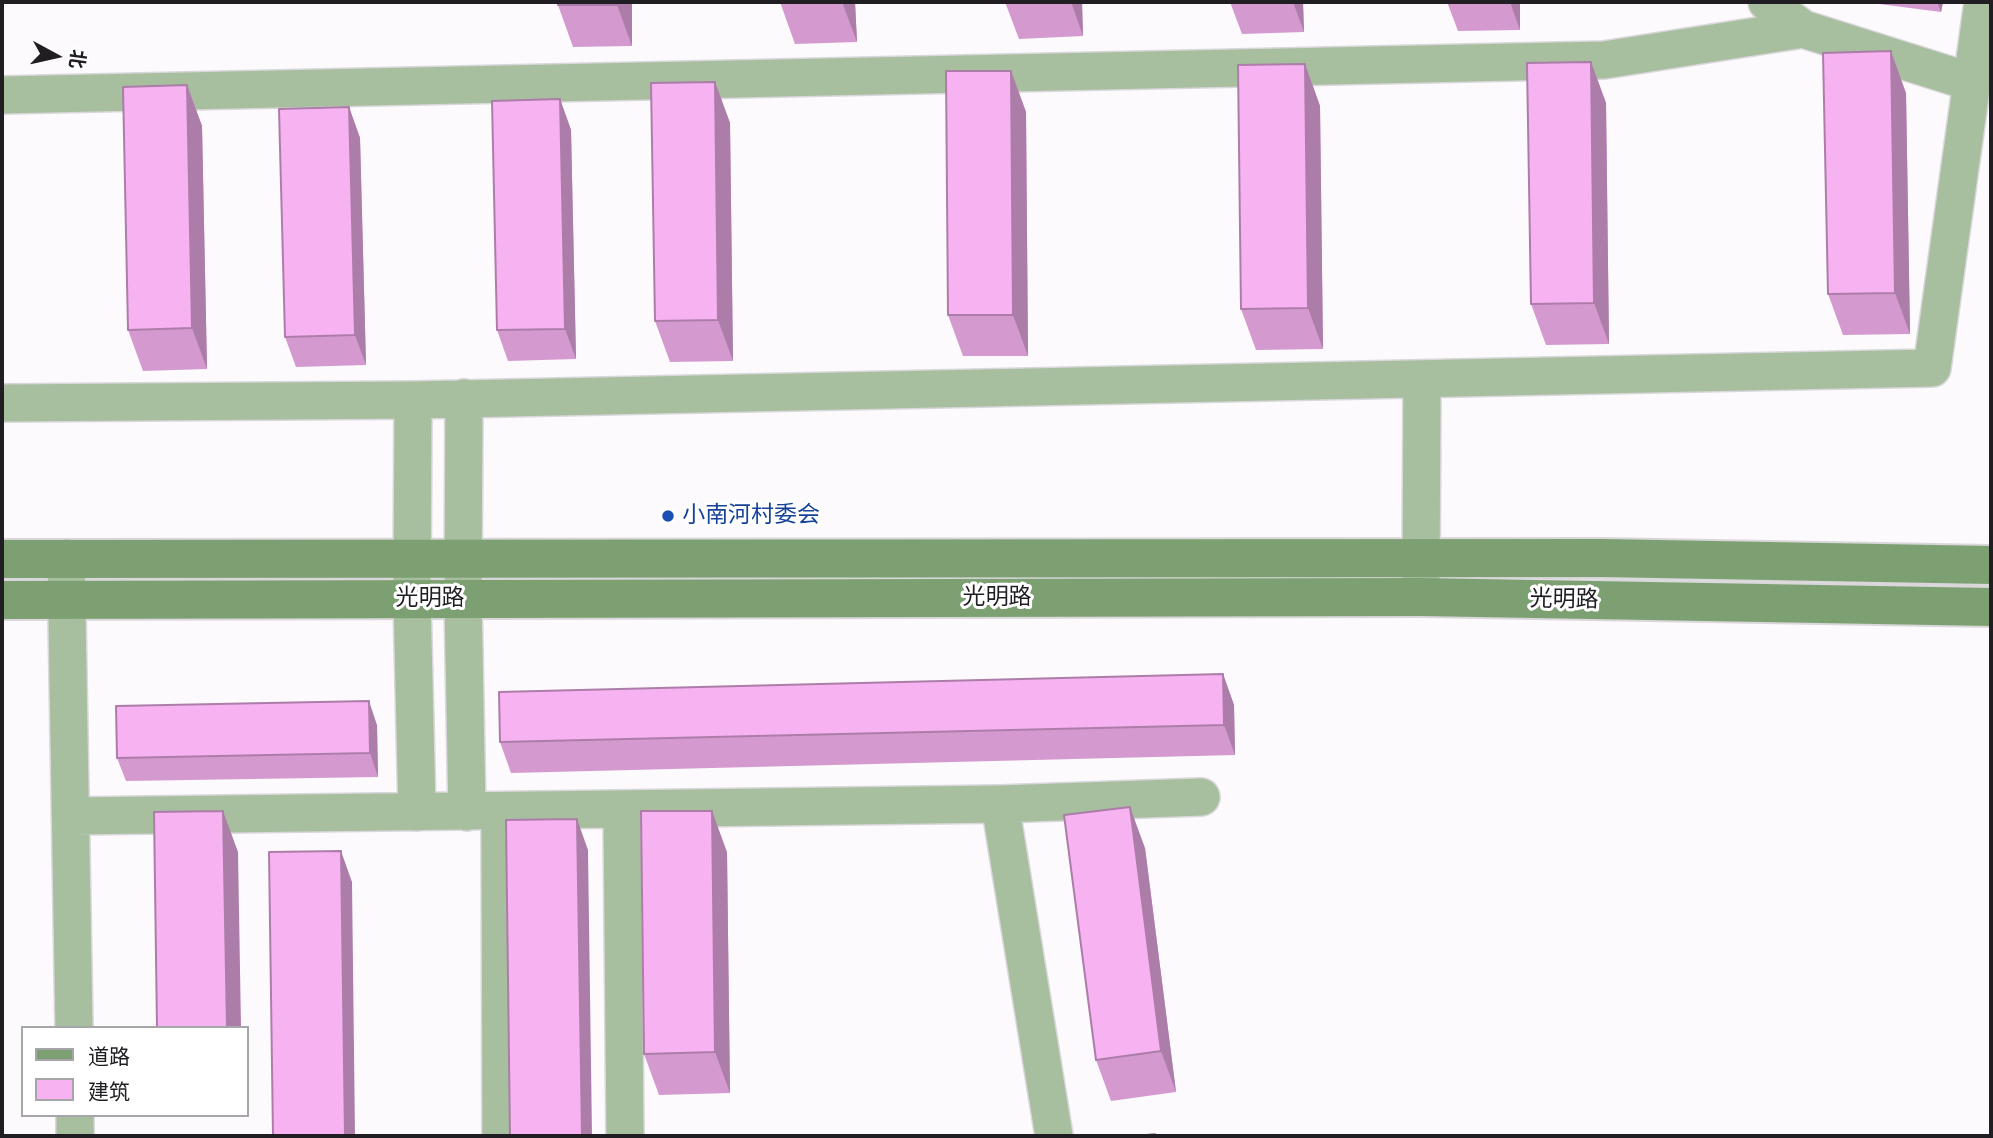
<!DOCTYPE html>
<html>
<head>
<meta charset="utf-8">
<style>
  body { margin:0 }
  #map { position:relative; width:1993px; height:1138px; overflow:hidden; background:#fcfafd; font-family:"Fira Sans Condensed","Noto Sans SC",sans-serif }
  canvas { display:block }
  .frame { position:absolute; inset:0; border:4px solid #201d23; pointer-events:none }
  .legend { position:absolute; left:21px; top:1026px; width:228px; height:91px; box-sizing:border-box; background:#fff; border:2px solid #a6a5a7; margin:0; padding:9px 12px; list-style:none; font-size:21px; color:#201d23 }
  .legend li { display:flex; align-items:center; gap:14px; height:35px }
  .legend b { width:35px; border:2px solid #a6a5a7 }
  .north { position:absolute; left:21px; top:21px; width:70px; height:70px; -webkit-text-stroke:5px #fff; paint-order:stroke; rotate:98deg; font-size:19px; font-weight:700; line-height:28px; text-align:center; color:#201d23 }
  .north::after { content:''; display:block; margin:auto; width:24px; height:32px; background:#201d23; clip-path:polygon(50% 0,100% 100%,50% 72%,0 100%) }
</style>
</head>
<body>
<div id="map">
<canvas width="1993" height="1138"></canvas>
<div class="frame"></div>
<ul class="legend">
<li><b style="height:9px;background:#7da072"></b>道路</li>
<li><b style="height:19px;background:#f7b3f1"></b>建筑</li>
</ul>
<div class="north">北</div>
</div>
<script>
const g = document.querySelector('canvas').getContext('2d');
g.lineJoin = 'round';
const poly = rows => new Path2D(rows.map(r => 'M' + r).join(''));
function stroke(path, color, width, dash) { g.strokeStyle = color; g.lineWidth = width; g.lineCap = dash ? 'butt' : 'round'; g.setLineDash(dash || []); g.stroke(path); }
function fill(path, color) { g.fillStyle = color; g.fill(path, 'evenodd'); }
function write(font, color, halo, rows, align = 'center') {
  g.font = font + ' "Fira Sans Condensed","Noto Sans SC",sans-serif'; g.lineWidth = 6; g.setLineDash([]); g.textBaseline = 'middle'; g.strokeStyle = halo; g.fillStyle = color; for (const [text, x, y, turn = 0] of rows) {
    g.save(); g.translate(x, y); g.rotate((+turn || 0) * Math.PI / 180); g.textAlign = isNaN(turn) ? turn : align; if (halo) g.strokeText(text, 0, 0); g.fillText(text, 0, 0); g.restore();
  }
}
const street = poly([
  [1767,2,1803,29,1971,82],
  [2,95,1604,60,1803,29],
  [464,398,463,599,467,812],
  [413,400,412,599,417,812],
  [2,403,413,400,1932,368,1983,2],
  [66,558,74,1028],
  [1421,588,1422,379],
  [1000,804,1054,1136],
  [622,810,625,1136],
  [500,811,501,1136],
  [71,816,1000,804,1201,797],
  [75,1115,75,1136]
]);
const secondary = poly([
  [2,559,1603,558,1991,565],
  [2,600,1421,597,1991,607]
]);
const wall = poly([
  [632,2,632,46,573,47,558,5],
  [780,2,855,2,857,42,795,44],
  [1005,2,1082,2,1083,36,1019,39],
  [1230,2,1303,2,1304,32,1242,34],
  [1447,2,1520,2,1520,30,1458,31],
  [1878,2,1943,2,1941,12,1879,4],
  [1591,62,1606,103,1609,344,1546,345,1531,304],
  [1305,64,1320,106,1323,349,1256,350,1241,309],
  [1011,71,1026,112,1028,356,963,356,948,315],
  [715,82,730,123,733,361,670,362,655,321],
  [187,85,202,126,207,369,143,371,128,330],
  [1906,93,1910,334,1843,335,1828,294],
  [560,99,571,130,576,359,508,361,497,330],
  [349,107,360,138,366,365,296,367,285,337],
  [1223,674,1234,705,1235,755,511,773,500,742],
  [377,725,378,777,126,781,117,758],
  [1145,848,1176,1092,1111,1101,1096,1060],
  [727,852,730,1093,659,1095,644,1054]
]);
const shadedWall = poly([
  [617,2,632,2,632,46,617,5],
  [842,2,855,2,857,42],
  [1071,2,1082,2,1083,36],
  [1293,2,1303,2,1304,32],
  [1510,2,1520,2,1520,30],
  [1937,2,1943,2,1941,12],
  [1891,51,1906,93,1910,334,1895,293],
  [1591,62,1606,103,1609,344,1594,303],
  [1305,64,1320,106,1323,349,1308,308],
  [1011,71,1026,112,1028,356,1013,315],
  [715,82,730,123,733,361,718,320],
  [187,85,202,126,207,369,192,328],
  [560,99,571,130,576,359,565,329],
  [349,107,360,138,366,365,355,335],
  [1223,674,1234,705,1235,755,1224,725],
  [369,701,377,725,378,777,370,753],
  [1130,807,1145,848,1176,1092,1161,1051],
  [223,811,238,852,241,1028,227,1028],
  [712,811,727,852,730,1093,715,1052],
  [577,819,588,850,592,1136,582,1136],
  [341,851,352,882,355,1136,345,1136]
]);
const building = poly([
  [558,2,617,2,617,5,558,5,558,2],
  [1891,51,1895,293,1828,294,1823,53,1891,51],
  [1591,62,1594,303,1531,304,1527,63,1591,62],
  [1305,64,1308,308,1241,309,1238,65,1305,64],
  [946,71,1011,71,1013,315,948,315,946,71],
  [715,82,718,320,655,321,651,83,715,82],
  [187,85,192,328,128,330,123,87,187,85],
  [560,99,565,329,497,330,492,101,560,99],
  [349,107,355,335,285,337,279,109,349,107],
  [1223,674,1224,725,500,742,499,692,1223,674],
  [369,701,370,753,117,758,116,706,369,701],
  [1130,807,1161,1051,1096,1060,1064,815,1130,807],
  [223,811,227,1028,157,1028,154,812,223,811],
  [641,811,712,811,715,1052,644,1054,641,811],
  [577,819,582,1136,510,1136,506,820,577,819],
  [341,851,345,1136,273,1136,269,852,341,851],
  [1155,1134,1156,1136,1138,1136,1155,1134]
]);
const markers = [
  [668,516,7,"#1a4fb4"]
];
const transitNames = [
  ["小南河村委会",682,516]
];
const streetNames = [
  ["光明路",997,598],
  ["光明路",430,599],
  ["光明路",1564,600,1]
];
stroke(street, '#d9d7da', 40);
stroke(secondary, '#d9d7da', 42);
stroke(street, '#a7be9f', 37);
stroke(secondary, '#7da072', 38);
fill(wall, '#d49acf');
fill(shadedWall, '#ad7da9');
fill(building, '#f7b3f1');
stroke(building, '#ad7da9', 2);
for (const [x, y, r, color] of markers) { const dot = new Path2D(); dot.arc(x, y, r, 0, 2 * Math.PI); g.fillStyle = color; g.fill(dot); stroke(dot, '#fff', 2.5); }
write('23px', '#164399', '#fff', transitNames, 'left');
write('23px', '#201d23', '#fff', streetNames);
</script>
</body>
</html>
